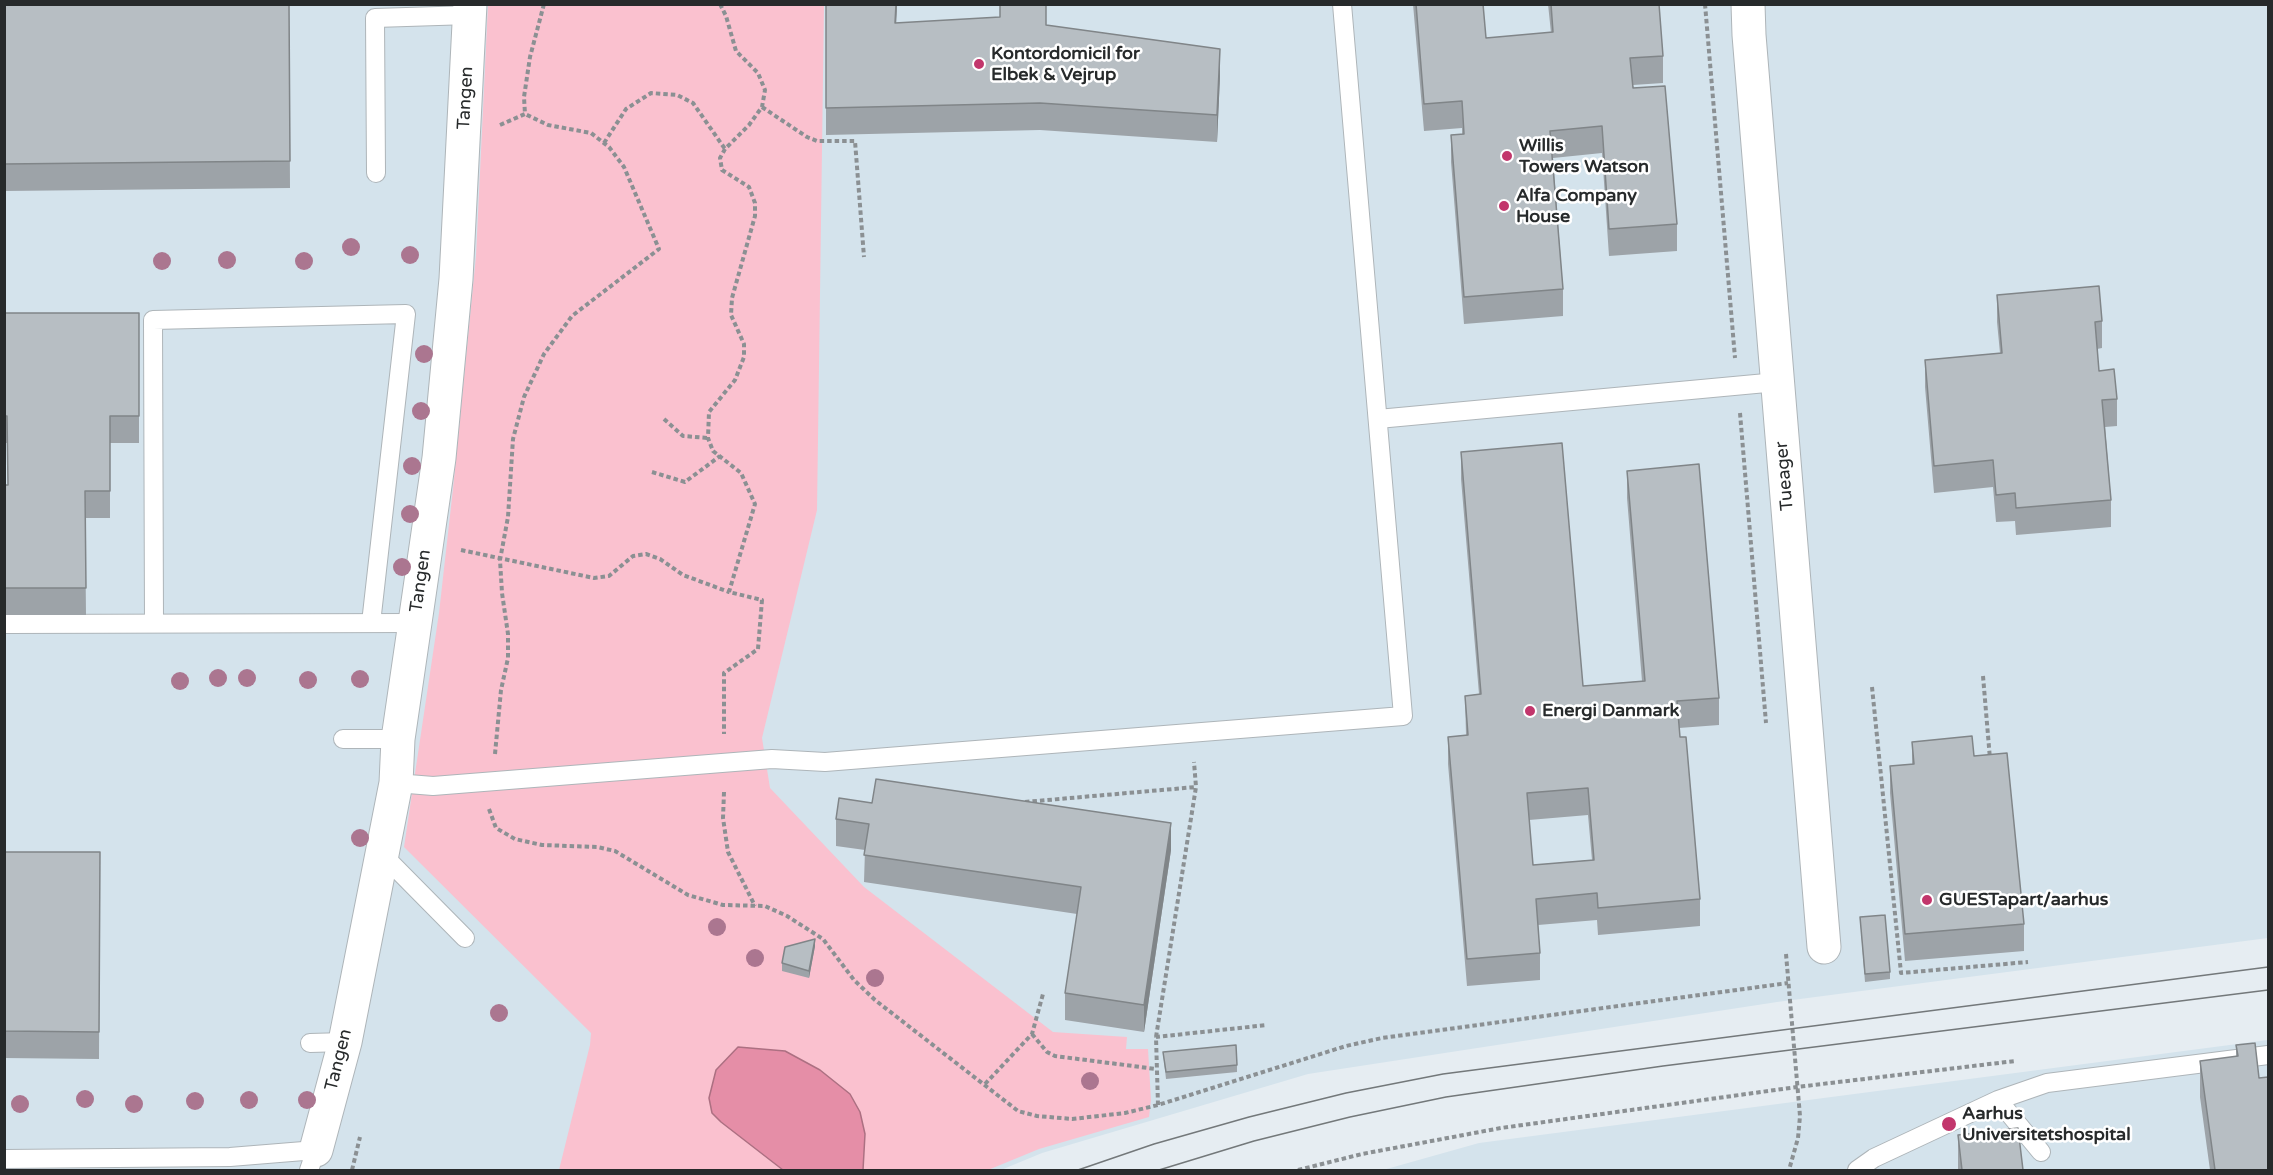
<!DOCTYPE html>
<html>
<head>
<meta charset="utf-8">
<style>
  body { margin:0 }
  #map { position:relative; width:2273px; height:1175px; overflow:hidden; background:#e6edf2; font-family:"Varela Round",sans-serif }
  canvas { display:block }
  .frame { position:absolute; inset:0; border:6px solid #272a2b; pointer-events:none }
</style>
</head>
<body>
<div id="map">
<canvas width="2273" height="1175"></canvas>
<div class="frame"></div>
</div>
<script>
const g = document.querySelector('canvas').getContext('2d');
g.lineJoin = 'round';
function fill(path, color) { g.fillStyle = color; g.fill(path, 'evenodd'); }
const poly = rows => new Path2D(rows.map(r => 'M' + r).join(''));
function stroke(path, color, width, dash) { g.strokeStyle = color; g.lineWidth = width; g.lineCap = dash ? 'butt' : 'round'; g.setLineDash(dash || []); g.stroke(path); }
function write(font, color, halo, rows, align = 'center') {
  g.font = font + ' "Varela Round",sans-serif'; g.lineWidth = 5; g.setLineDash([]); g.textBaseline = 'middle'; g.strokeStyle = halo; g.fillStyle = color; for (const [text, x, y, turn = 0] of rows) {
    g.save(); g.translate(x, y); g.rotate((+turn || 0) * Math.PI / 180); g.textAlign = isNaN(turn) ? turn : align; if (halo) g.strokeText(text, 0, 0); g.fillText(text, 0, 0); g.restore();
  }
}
const built = poly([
  [5,5,2268,5,2268,938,1777,1002,1308,1074,1042,1153,1001,1170,5,1170],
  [2268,1040,2268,1170,1383,1170,1479,1143]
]);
const green = poly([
  [488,5,824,5,817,510,762,738,770,788,864,887,1053,1032,1127,1037,1126,1049,1148,1049,1151,1100,1149,1117,1039,1149,988,1170,559,1170,590,1045,591,1033,404,847,439,613,453,489,476,256]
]);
const water = poly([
  [738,1047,785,1051,820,1070,850,1094,860,1112,865,1134,863,1170,783,1170,721,1122,712,1113,709,1098,716,1070,738,1047]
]);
const path = poly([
  [720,4,726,16,736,51,758,73,765,90,762,107,749,125,725,149,720,158,722,170,749,187,755,203,755,216,732,298,731,315,744,344,744,357,735,380,709,412,708,438,713,451,741,473,755,504,729,592,762,600,758,649,724,673,724,734],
  [1705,4,1735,358],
  [762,107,807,137,817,141,855,141,864,257],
  [500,125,525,114,524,97,530,57,544,4],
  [604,143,626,109,651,93,677,95,693,103,725,149],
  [1740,413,1766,723],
  [664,419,683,436,708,438],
  [652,472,685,482,720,456],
  [461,550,594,578,609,576,633,556,646,554,660,559,683,575,729,592],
  [1983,676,1990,759],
  [1872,687,1901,973,2028,962],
  [495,754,501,690,508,658,508,634,502,593,500,560,508,517,513,439,524,397,544,354,572,316,659,249,624,167,609,147,591,133,548,125,525,114],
  [724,792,723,818,728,852,755,906],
  [1025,802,1196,787],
  [489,809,496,828,515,839,542,845,597,847,615,851,688,895,723,905,765,906,787,916,823,939,854,980,875,1000,1018,1111,1037,1116,1072,1119,1125,1113,1158,1105,1346,1046,1382,1038,1788,983],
  [1786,954,1800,1116,1798,1138,1789,1170],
  [1032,1034,1047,1052,1055,1056,1156,1069],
  [1156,1037,1196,787,1194,762],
  [985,1084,1032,1034,1043,994],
  [1158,1105,1156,1037,1267,1025],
  [352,1170,360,1137],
  [1298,1170,1362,1154,1501,1128,1797,1087,2015,1061]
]);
const service = poly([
  [376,173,375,18,470,15],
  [1378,419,1777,382],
  [154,623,153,320,406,314,371,623],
  [4,624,415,623],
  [343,739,398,739],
  [396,783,433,786,772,759,825,762,1403,716,1342,4],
  [381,853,465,938],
  [310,1043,345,1042],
  [1998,1100,2041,1152],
  [4,1159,230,1157,316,1150,309,1170],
  [1857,1170,1874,1158,1998,1100,2047,1083,2268,1055]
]);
const minor = poly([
  [1748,4,1749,35,1824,947],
  [316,1150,345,1042,396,783,398,739,439,458,456,279,470,4]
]);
const tram = poly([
  [1078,1170,1154,1144,1249,1117,1346,1093,1443,1074,2268,967],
  [1159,1170,1254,1141,1350,1117,1446,1097,1663,1066,2268,990]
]);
const trees = [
  [351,247],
  [410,255],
  [227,260],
  [162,261],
  [304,261],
  [424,354],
  [421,411],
  [412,466],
  [410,514],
  [402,567],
  [218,678],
  [247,678],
  [360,679],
  [308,680],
  [180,681],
  [360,838],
  [717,927],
  [755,958],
  [875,978],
  [499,1013],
  [1090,1081],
  [85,1099],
  [249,1100],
  [307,1100],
  [195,1101],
  [20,1104],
  [134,1104]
];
const wall = poly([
  [4,4,289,4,290,188,4,191],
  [826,4,897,4,896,23,1046,25,1220,76,1217,142,1040,130,826,135],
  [1413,4,1483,4,1486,38,1551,33,1548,4,1659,4,1663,56,1663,83,1633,85,1677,224,1677,251,1609,256,1602,153,1553,158,1563,289,1563,316,1464,324,1451,162,1451,135,1462,134,1462,128,1424,131],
  [1997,295,2102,321,2102,348,2097,349,2099,371,2117,399,2117,426,2105,427,2111,500,2111,527,2016,535,2015,521,1996,522,1993,487,1934,493,1925,387,1925,360,2000,353,1997,322],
  [4,313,139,313,139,443,110,443,110,518,85,518,86,615,4,615,4,485,8,485,7,443,4,443],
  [1461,452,1583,686,1642,681,1627,498,1627,471,1719,698,1719,725,1679,728,1700,899,1700,926,1598,935,1597,920,1538,925,1540,953,1540,980,1467,986,1448,764,1448,737,1466,735,1465,696,1479,694,1461,479],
  [1588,815,1592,860,1533,865,1529,820],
  [1912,742,1974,756,2024,924,2024,951,1905,961,1890,793,1890,766,1912,764],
  [836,819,1171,850,1144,1032,1065,1020,1065,993,1077,914,864,882,865,850,836,846],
  [4,852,100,852,99,1059,4,1058],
  [1860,917,1890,972,1890,979,1865,982],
  [815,946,809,978,782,971,782,963],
  [2236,1045,2259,1078,2268,1170,2210,1170,2200,1097,2200,1061,2236,1057],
  [1163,1052,1237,1065,1237,1072,1166,1079],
  [1958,1135,2023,1170,1958,1170]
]);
const shadedWall = poly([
  [896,4,897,4,895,50,895,23],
  [1220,49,1220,76,1217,142,1217,115],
  [1171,823,1171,850,1144,1032,1144,1005],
  [815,939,815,946,809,978,809,971]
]);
const building = poly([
  [4,4,289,4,290,161,4,164,4,4],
  [826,4,896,4,895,23,1000,17,1000,4,1046,4,1046,25,1220,49,1217,115,1040,103,826,108,826,4],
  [1416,4,1483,4,1486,38,1553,32,1551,4,1659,4,1663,56,1630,58,1633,88,1665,86,1677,224,1609,229,1602,126,1550,131,1563,289,1464,297,1451,135,1464,134,1462,101,1424,104,1416,4],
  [2099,286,2102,321,2095,322,2099,371,2114,369,2117,399,2102,400,2111,500,2016,508,2015,493,1996,495,1993,460,1934,466,1925,360,2002,353,1997,295,2099,286],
  [4,313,139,313,139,416,110,416,110,491,85,491,86,588,4,588,4,485,8,485,7,416,4,416,4,313],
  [1562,443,1583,686,1645,681,1627,471,1699,464,1719,698,1677,701,1680,737,1686,737,1700,899,1598,908,1597,893,1536,899,1540,953,1467,959,1448,737,1468,735,1465,696,1481,694,1461,452,1562,443],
  [1588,788,1594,860,1533,865,1527,793,1588,788],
  [1972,736,1974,756,2007,753,2024,924,1905,934,1890,766,1914,764,1912,742,1972,736],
  [876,779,1171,823,1144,1005,1065,993,1081,887,864,855,869,824,836,819,839,798,872,803,876,779],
  [4,852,100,852,99,1032,4,1031,4,852],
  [1885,915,1890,972,1865,974,1860,917,1885,915],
  [815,939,809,971,782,963,785,947,815,939],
  [2255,1043,2259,1078,2268,1077,2268,1170,2215,1170,2200,1061,2238,1056,2236,1045,2255,1043],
  [1236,1045,1237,1065,1166,1072,1163,1052,1236,1045],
  [2018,1128,2023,1170,1962,1170,1958,1135,2018,1128]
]);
const markers = [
  [979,64,6,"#c2366c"],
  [1507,156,6,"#c2366c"],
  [1504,206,6,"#c2366c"],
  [1530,711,6,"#c2366c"],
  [1927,900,6,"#c2366c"],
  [1949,1124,8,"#c2366c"]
];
const poiNames = [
  ["Kontordomicil for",991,54],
  ["Elbek & Vejrup",991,75],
  ["Willis",1519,146],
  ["Towers Watson",1519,167],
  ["Alfa Company",1516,196],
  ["House",1516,217],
  ["Energi Danmark",1542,711],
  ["GUESTapart/aarhus",1939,900],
  ["Aarhus",1962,1114],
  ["Universitetshospital",1962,1135]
];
const streetNames = [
  ["Tangen",466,98,-87],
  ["Tueager",1785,476,-95],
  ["Tangen",421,581,-82],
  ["Tangen",339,1060,-76]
];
fill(built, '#d4e3ec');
fill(green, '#fac1cf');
fill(water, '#e58ea7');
stroke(water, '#ac7082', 1.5);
stroke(service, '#aeb5b9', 20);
stroke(minor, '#aeb5b9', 35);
stroke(path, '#8b9093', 4, [4.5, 3]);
stroke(service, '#fff', 18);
stroke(minor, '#fff', 33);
stroke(tram, '#73787a', 1.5);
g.fillStyle = '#ab7690';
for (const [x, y] of trees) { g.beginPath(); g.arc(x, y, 9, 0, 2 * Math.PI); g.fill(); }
fill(wall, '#9da3a8');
fill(shadedWall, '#808588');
fill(building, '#b7bec3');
stroke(building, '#808588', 1.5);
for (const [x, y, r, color] of markers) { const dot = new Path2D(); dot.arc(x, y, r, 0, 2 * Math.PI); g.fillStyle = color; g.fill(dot); stroke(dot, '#fff', 2); }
write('bold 18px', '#272a2b', '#fff', poiNames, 'left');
write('18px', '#272a2b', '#fff', streetNames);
</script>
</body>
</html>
